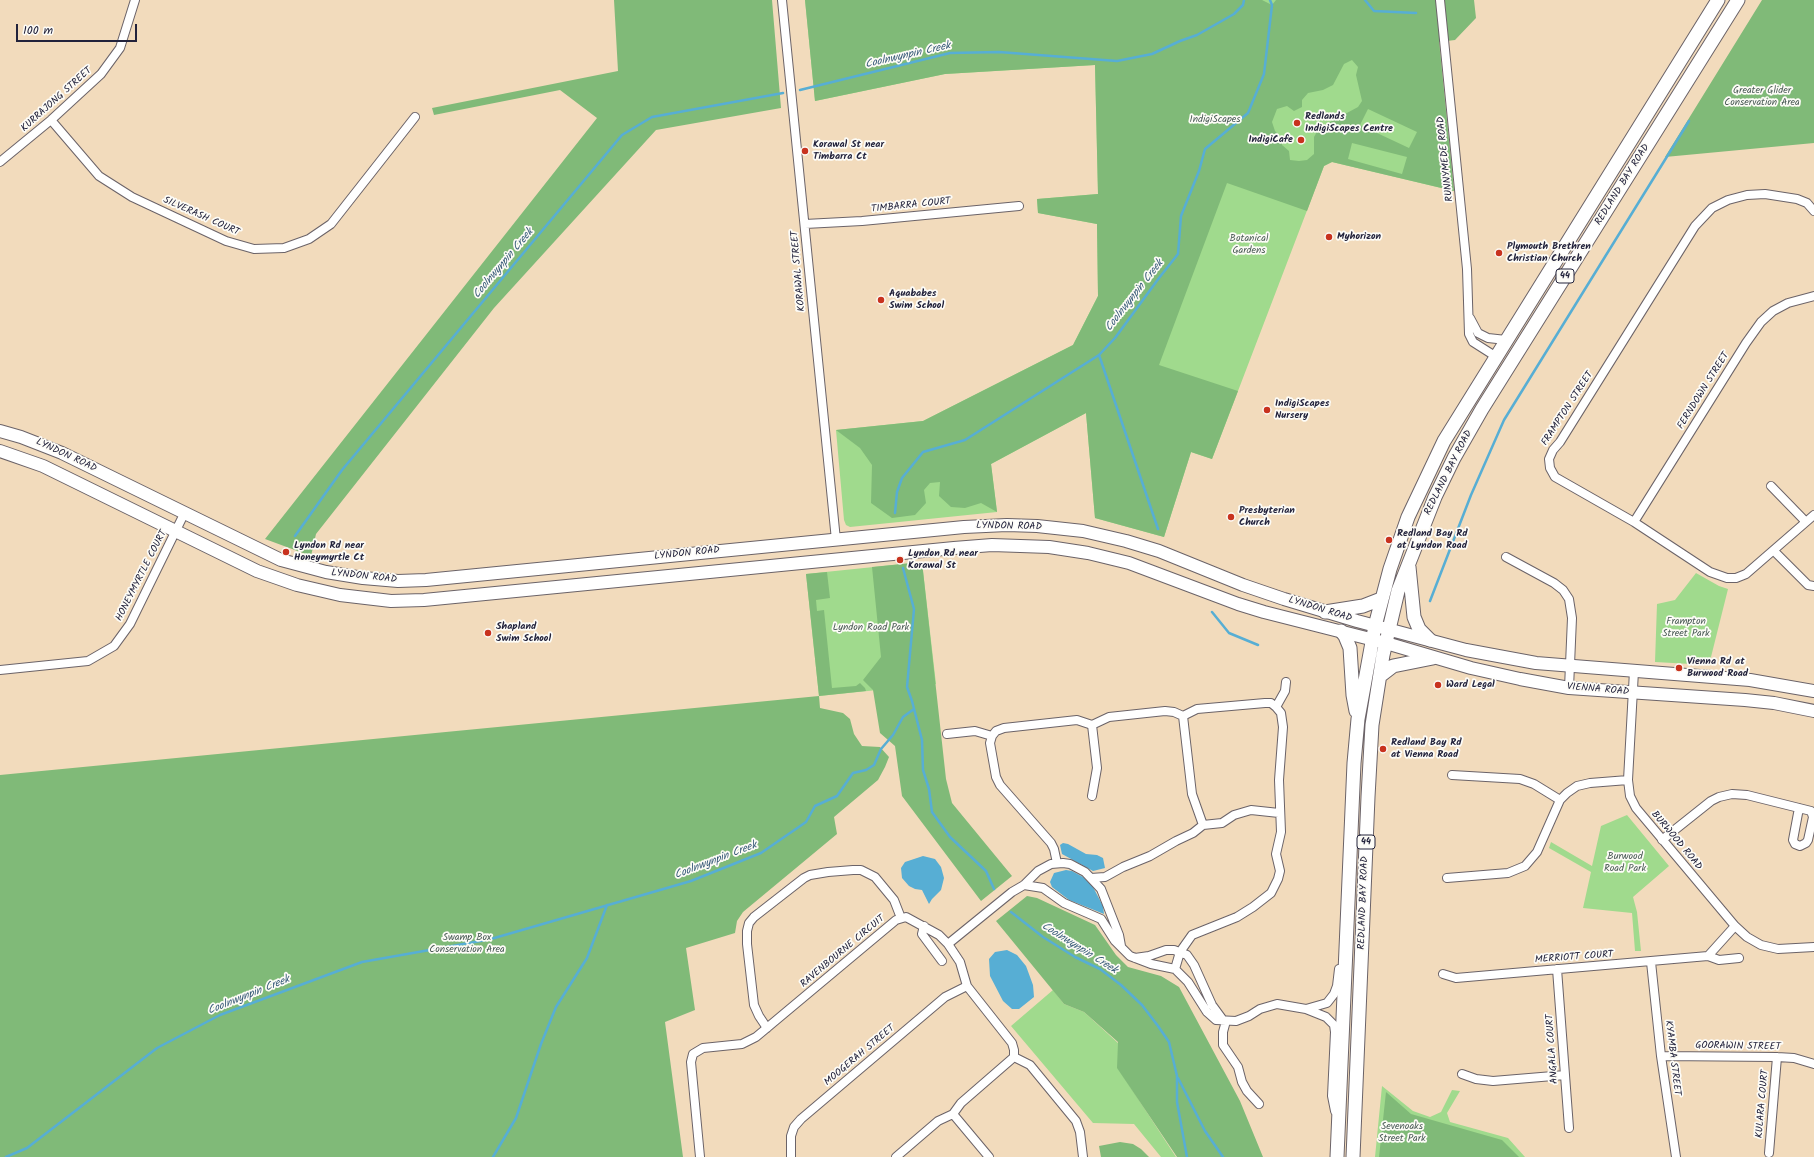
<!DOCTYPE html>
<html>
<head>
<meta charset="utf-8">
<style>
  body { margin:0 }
  #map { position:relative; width:1814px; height:1157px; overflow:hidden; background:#f2dbbc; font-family:Kalam,sans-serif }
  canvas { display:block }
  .scale { position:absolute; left:16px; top:24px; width:121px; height:18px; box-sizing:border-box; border:2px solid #22223b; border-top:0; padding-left:5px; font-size:12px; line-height:14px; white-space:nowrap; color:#22223b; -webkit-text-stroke:3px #fdfcf7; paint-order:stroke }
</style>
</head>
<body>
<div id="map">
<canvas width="1814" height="1157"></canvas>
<div class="scale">100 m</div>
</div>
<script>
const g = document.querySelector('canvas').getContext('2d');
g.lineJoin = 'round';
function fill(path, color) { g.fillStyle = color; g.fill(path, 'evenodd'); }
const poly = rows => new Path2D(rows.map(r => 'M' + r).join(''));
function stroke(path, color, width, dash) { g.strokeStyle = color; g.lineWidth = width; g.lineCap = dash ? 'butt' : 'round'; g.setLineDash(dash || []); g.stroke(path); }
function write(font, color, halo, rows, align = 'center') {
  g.font = font + ' Kalam,sans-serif'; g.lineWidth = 3.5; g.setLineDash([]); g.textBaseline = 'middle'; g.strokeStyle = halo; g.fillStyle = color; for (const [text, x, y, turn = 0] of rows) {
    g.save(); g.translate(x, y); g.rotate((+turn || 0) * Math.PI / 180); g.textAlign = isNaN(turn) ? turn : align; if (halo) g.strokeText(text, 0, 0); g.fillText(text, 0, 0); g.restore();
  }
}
const green = poly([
  [805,0,1435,0,1454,191,1332,162,1324,166,1212,459,1191,452,1164,537,1095,518,1086,413,991,464,997,512,850,527,846,525,844,520,836,430,923,421,1073,345,1098,296,1097,224,1038,213,1037,199,1098,194,1095,65,945,74,815,101],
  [922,562,936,684,819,696,806,574],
  [1696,573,1719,586,1728,589,1709,665,1655,662,1657,604,1675,600],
  [1627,815,1669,866,1633,897,1637,912,1641,951,1635,951,1632,913,1583,908,1591,872,1549,848,1551,842,1592,866,1601,826],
  [1053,990,1064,1004,1084,1012,1118,1043,1118,1068,1176,1157,1161,1157,1134,1124,1093,1123,1011,1026],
  [1382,1086,1413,1111,1430,1117,1441,1112,1452,1090,1460,1091,1447,1113,1450,1122,1508,1138,1525,1157,1375,1157]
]);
const forest = poly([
  [614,0,772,0,781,108,656,130,494,308,316,534,311,556,265,539,597,118,560,90,434,115,432,108,618,71],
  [805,0,1262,0,1272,5,1276,0,1474,0,1476,18,1455,40,1439,42,1454,191,1332,162,1324,166,1307,211,1227,183,1159,365,1238,391,1212,459,1191,452,1164,537,1095,518,1086,413,991,464,997,512,981,503,965,508,951,507,939,496,940,482,930,483,924,490,926,503,915,515,892,518,871,503,872,465,860,448,836,430,923,421,1073,345,1098,296,1097,224,1038,213,1037,199,1098,194,1095,65,945,74,815,101],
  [1352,60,1358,67,1356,75,1362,101,1358,107,1319,128,1314,137,1314,154,1307,160,1299,161,1290,160,1289,151,1282,145,1282,139,1275,131,1272,122,1277,109,1287,106,1294,111,1302,107,1302,100,1308,93,1323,90,1333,85,1344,64],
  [1368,109,1417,132,1409,148,1360,125],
  [1352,143,1407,157,1402,174,1348,159],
  [1762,0,1814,0,1814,143,1665,157],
  [922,562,946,779,952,803,1012,876,981,901,902,796,895,746,880,733,873,690,863,680,881,657,872,567],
  [827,572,830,598,816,600,817,611,824,610,832,688,856,686,860,683,865,688,866,691,819,696,820,708,843,713,850,719,854,734,862,746,880,747,889,757,885,767,878,780,834,817,837,834,743,912,737,921,735,933,686,948,695,1010,665,1022,683,1157,0,1157,0,775,819,696,806,574],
  [1027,896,1037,898,1095,925,1116,955,1128,967,1161,976,1179,987,1240,1101,1263,1157,1177,1157,1117,1068,1118,1042,1084,1012,1064,1004,996,921],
  [1386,1092,1411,1114,1502,1140,1519,1157,1379,1157],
  [1120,1142,1133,1144,1141,1149,1149,1157,1101,1157,1099,1146]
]);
const water = poly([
  [1063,843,1068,844,1086,854,1097,855,1103,858,1105,868,1093,871,1062,854,1060,845],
  [923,856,935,859,941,867,944,878,941,890,932,899,929,904,922,890,915,889,909,886,902,878,901,868,905,862],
  [1066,870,1072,871,1083,877,1093,887,1103,906,1104,914,1069,900,1052,887,1050,882,1054,873],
  [1007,950,1017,955,1026,966,1033,985,1034,997,1019,1009,1012,1009,1003,1001,990,976,989,959,995,952]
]);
const stream = poly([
  [1365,0,1374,11,1416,13],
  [800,90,950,53,999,52,1117,61,1152,54,1180,41,1197,35,1234,14,1243,5,1244,0],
  [1099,355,1158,529],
  [895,513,897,492,902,478,923,452,965,440,1099,355,1115,338,1159,278,1178,254,1181,216,1199,171,1205,149,1248,113,1264,74,1272,5,1270,0],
  [295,536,342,470,622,135,652,117,783,93],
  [903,568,914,609,907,687,912,701,922,740,923,770,929,789,932,812,950,837,986,871,994,889],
  [1430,601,1471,495,1504,420,1689,121],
  [1212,612,1229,633,1258,645],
  [1011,912,1043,937,1075,957,1100,969,1121,985,1142,1005,1158,1026,1169,1042,1177,1076,1177,1102,1187,1157],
  [491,939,691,881,761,853,806,822,815,806,837,796,853,773,866,770,874,765,881,749,893,735,903,717,914,709],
  [1178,1078,1205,1131,1223,1157],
  [6,1157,27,1148,157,1048,220,1015,362,962,486,940],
  [493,1157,516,1118,541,1044,556,1007,587,958,607,905]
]);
const street = poly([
  [782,0,836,540],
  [1440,0,1467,269,1469,334,1473,342,1495,356],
  [51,120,99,176,132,197,226,241,254,249,284,248,309,239,331,224,415,117],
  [0,162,51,120,101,74,120,48,135,0],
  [1814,211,1807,203,1797,199,1765,194,1747,195,1728,200,1712,208,1695,226,1560,442,1553,450,1549,459,1550,468,1555,477,1634,522,1710,572,1727,578,1736,578,1746,574,1814,515],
  [805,224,862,221,1019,206],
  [1470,318,1478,333,1488,338,1506,340],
  [1771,486,1806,522],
  [1634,522,1746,343,1761,322,1773,311,1788,303,1814,296],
  [1774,551,1808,585,1814,586],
  [1506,557,1554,583,1563,590,1569,599,1572,618,1569,688],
  [0,670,88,661,114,646,130,624,184,514],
  [1634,671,1628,780,1630,796,1636,808,1735,926,1747,937,1761,945,1778,949,1814,947],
  [1276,707,1285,691,1286,682],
  [1092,725,1109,717,1165,711,1174,712,1183,716],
  [947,734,975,731,992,736],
  [1452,775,1520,779,1534,784,1560,800],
  [1799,808,1811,811,1813,817,1808,840,1806,843,1800,846,1795,844,1793,840,1799,808],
  [1203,825,1222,823,1234,815,1251,810,1279,813],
  [1662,840,1711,801,1719,797,1732,794,1747,795,1799,808],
  [1057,863,1054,849,1051,843,1000,785,996,777,990,743,992,736,996,731,1004,728,1077,720,1092,725,1097,768,1092,796],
  [1091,878,1105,877,1123,867,1150,856,1176,841,1193,833,1203,825,1192,794,1183,716,1197,709,1265,703,1271,703,1276,707,1281,713,1283,727,1279,780,1281,832,1276,854,1280,871,1278,879,1271,893,1253,907,1237,917,1192,935,1180,952,1175,969],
  [1447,878,1508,873,1525,866,1537,852,1560,800,1567,793,1577,786,1590,783,1628,780],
  [1024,885,1043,888,1064,903,1101,919,1115,941,1130,956,1151,964,1175,969,1188,982,1207,1012,1216,1020,1236,1021,1249,1016,1260,1009,1277,1004,1306,1009,1326,1017,1334,1025,1335,1032,1332,1096,1335,1111],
  [924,926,922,934,942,961],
  [948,944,1012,892,1024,885,1038,871,1051,864,1063,863,1070,864,1085,872,1101,889,1119,935,1121,946],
  [1708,956,1719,960,1739,958],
  [1135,958,1149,956,1166,950,1174,950,1187,955,1194,965,1212,1005,1223,1020],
  [1651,962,1661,1056,1676,1157],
  [1557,969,1569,1128],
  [1443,974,1456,978,1708,956,1735,926],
  [1306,1009,1327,1003,1334,994,1337,986,1339,969],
  [1226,1021,1223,1032,1223,1045,1238,1067,1242,1082,1247,1091,1259,1104],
  [767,1028,759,1016,754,1005,747,944,747,931,749,923,754,917,804,878,810,875,828,872,853,870,861,870,875,877,894,900,901,918],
  [1661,1056,1777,1057,1794,1058,1814,1064],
  [1014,1057,1030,1065,1076,1121,1080,1132,1083,1157],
  [1462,1074,1476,1079,1493,1081,1565,1075],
  [953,1114,989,1157],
  [1769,1153,1777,1057],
  [700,1157,691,1062,693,1054,703,1048,742,1044,756,1037,896,920,906,917,939,935,948,944,960,962,967,986,1012,1043,1014,1050,1014,1057,961,1103,953,1114,938,1121,896,1157],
  [791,1157,791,1136,794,1127,801,1119,945,997,967,986]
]);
const secondary = poly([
  [0,431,21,437,62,453,281,560,326,572,363,578,398,581,426,580,964,527,1007,525,1037,526,1083,531,1126,541,1159,551,1243,585,1284,599,1357,621,1466,650,1536,663,1750,680,1814,691],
  [0,451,43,466,257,571,297,585,340,595,391,601,424,600,954,548,992,545,1049,547,1088,553,1129,563,1238,604,1264,612,1386,643,1471,668,1520,679,1569,688,1745,700,1774,703,1814,711]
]);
const primary = poly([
  [1409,567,1414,617,1419,629,1430,640],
  [1325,612,1363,606,1381,599],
  [1341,631,1345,636,1350,648,1353,695,1356,711],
  [1380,676,1393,666,1433,658],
  [1337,1157,1354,763,1358,719,1375,626,1390,569,1408,517,1444,441,1718,0],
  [1353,1157,1368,797,1372,725,1383,655,1398,591,1435,497,1454,458,1482,409,1738,0]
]);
const markers = [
  [1297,123,4,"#c8321e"],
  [1301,140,4,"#c8321e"],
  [805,151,4,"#c8321e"],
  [1329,237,4,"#c8321e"],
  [1499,253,4,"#c8321e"],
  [881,300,4,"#c8321e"],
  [1267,410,4,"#c8321e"],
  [1231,517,4,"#c8321e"],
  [1389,540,4,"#c8321e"],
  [286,552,4,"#c8321e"],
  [900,560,4,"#c8321e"],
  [488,633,4,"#c8321e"],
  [1679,668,4,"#c8321e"],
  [1438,685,4,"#c8321e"],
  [1383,749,4,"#c8321e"]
];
const shields = [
  [1565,276,18],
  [1366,842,18]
];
const shieldNames = [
  ["44",1565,276],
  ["44",1366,842]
];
const parkNames = [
  ["Greater Glider",1762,91],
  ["Conservation Area",1762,103],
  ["IndigiScapes",1215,120],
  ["Botanical",1249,239],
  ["Gardens",1249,251],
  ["Frampton",1686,622],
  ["Street Park",1686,634],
  ["Lyndon Road Park",871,628],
  ["Burwood",1625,857],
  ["Road Park",1625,869],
  ["Swamp Box",467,938],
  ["Conservation Area",467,950],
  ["Sevenoaks",1402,1127],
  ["Street Park",1402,1139]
];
const streetNames = [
  ["KURRAJONG STREET",57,100,-42],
  ["RUNNYMEDE ROAD",1446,159,-96],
  ["REDLAND BAY ROAD",1623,185,-58],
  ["TIMBARRA COURT",911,206,-6],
  ["SILVERASH COURT",201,217,24],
  ["KORAWAL STREET",799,271,-95],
  ["FERNDOWN STREET",1704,391,-58],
  ["FRAMPTON STREET",1568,409,-57],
  ["LYNDON ROAD",66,456,25],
  ["REDLAND BAY ROAD",1449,473,-63],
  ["LYNDON ROAD",1009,527,1],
  ["LYNDON ROAD",687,554,-6],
  ["HONEYMYRTLE COURT",142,576,-63],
  ["LYNDON ROAD",364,577,6],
  ["LYNDON ROAD",1320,610,17],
  ["VIENNA ROAD",1598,690,5],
  ["BURWOOD ROAD",1676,841,50],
  ["REDLAND BAY ROAD",1364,903,-88],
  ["RAVENBOURNE CIRCUIT",843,952,-40],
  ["MERRIOTT COURT",1574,958,-4],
  ["GOORAWIN STREET",1738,1047,1],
  ["ANGALA COURT",1553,1049,-94],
  ["MOOGERAH STREET",860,1056,-40],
  ["KYAMBA STREET",1672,1058,83],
  ["KULARA COURT",1763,1104,-85]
];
const poiNames = [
  ["Redlands",1305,117],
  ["IndigiScapes Centre",1305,129],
  ["IndigiCafe",1293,140,"right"],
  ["Korawal St near",813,145],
  ["Timbarra Ct",813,157],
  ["Myhorizon",1337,237],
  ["Plymouth Brethren",1507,247],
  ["Christian Church",1507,259],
  ["Aquababes",889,294],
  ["Swim School",889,306],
  ["IndigiScapes",1275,404],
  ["Nursery",1275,416],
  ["Presbyterian",1239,511],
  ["Church",1239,523],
  ["Redland Bay Rd",1397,534],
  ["at Lyndon Road",1397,546],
  ["Lyndon Rd near",294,546],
  ["Honeymyrtle Ct",294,558],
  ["Lyndon Rd near",908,554],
  ["Korawal St",908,566],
  ["Shapland",496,627],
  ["Swim School",496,639],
  ["Vienna Rd at",1687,662],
  ["Burwood Road",1687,674],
  ["Ward Legal",1446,685],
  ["Redland Bay Rd",1391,743],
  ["at Vienna Road",1391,755]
];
const waterNames = [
  ["Coolnwynpin Creek",908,56,-13],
  ["Coolnwynpin Creek",504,264,-50],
  ["Coolnwynpin Creek",1135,296,-52],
  ["Coolnwynpin Creek",716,861,-21],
  ["Coolnwynpin Creek",1079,949,32],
  ["Coolnwynpin Creek",249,996,-22]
];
fill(green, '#a0da8d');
fill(forest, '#80ba78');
fill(water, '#57aed4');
stroke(stream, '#57aed4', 2.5);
stroke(street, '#6b6368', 10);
stroke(secondary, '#6b6368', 14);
stroke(primary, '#6b6368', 15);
stroke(street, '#fff', 8);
stroke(secondary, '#fff', 12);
stroke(primary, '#fff', 13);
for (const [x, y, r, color] of markers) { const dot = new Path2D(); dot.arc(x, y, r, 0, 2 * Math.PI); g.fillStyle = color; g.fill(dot); stroke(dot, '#fdfcf7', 1.5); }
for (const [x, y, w] of shields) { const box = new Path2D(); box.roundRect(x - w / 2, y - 7, w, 14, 3); g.fillStyle = '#fdfcf7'; g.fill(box); stroke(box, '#22223b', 1); }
write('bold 9px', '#22223b', null, shieldNames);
write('10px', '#485954', '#fdfcf7', parkNames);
write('10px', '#22223b', '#fdfcf7', streetNames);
write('bold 10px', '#22223b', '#fdfcf7', poiNames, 'left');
write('italic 11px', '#375a78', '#fdfcf7', waterNames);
</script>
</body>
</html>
